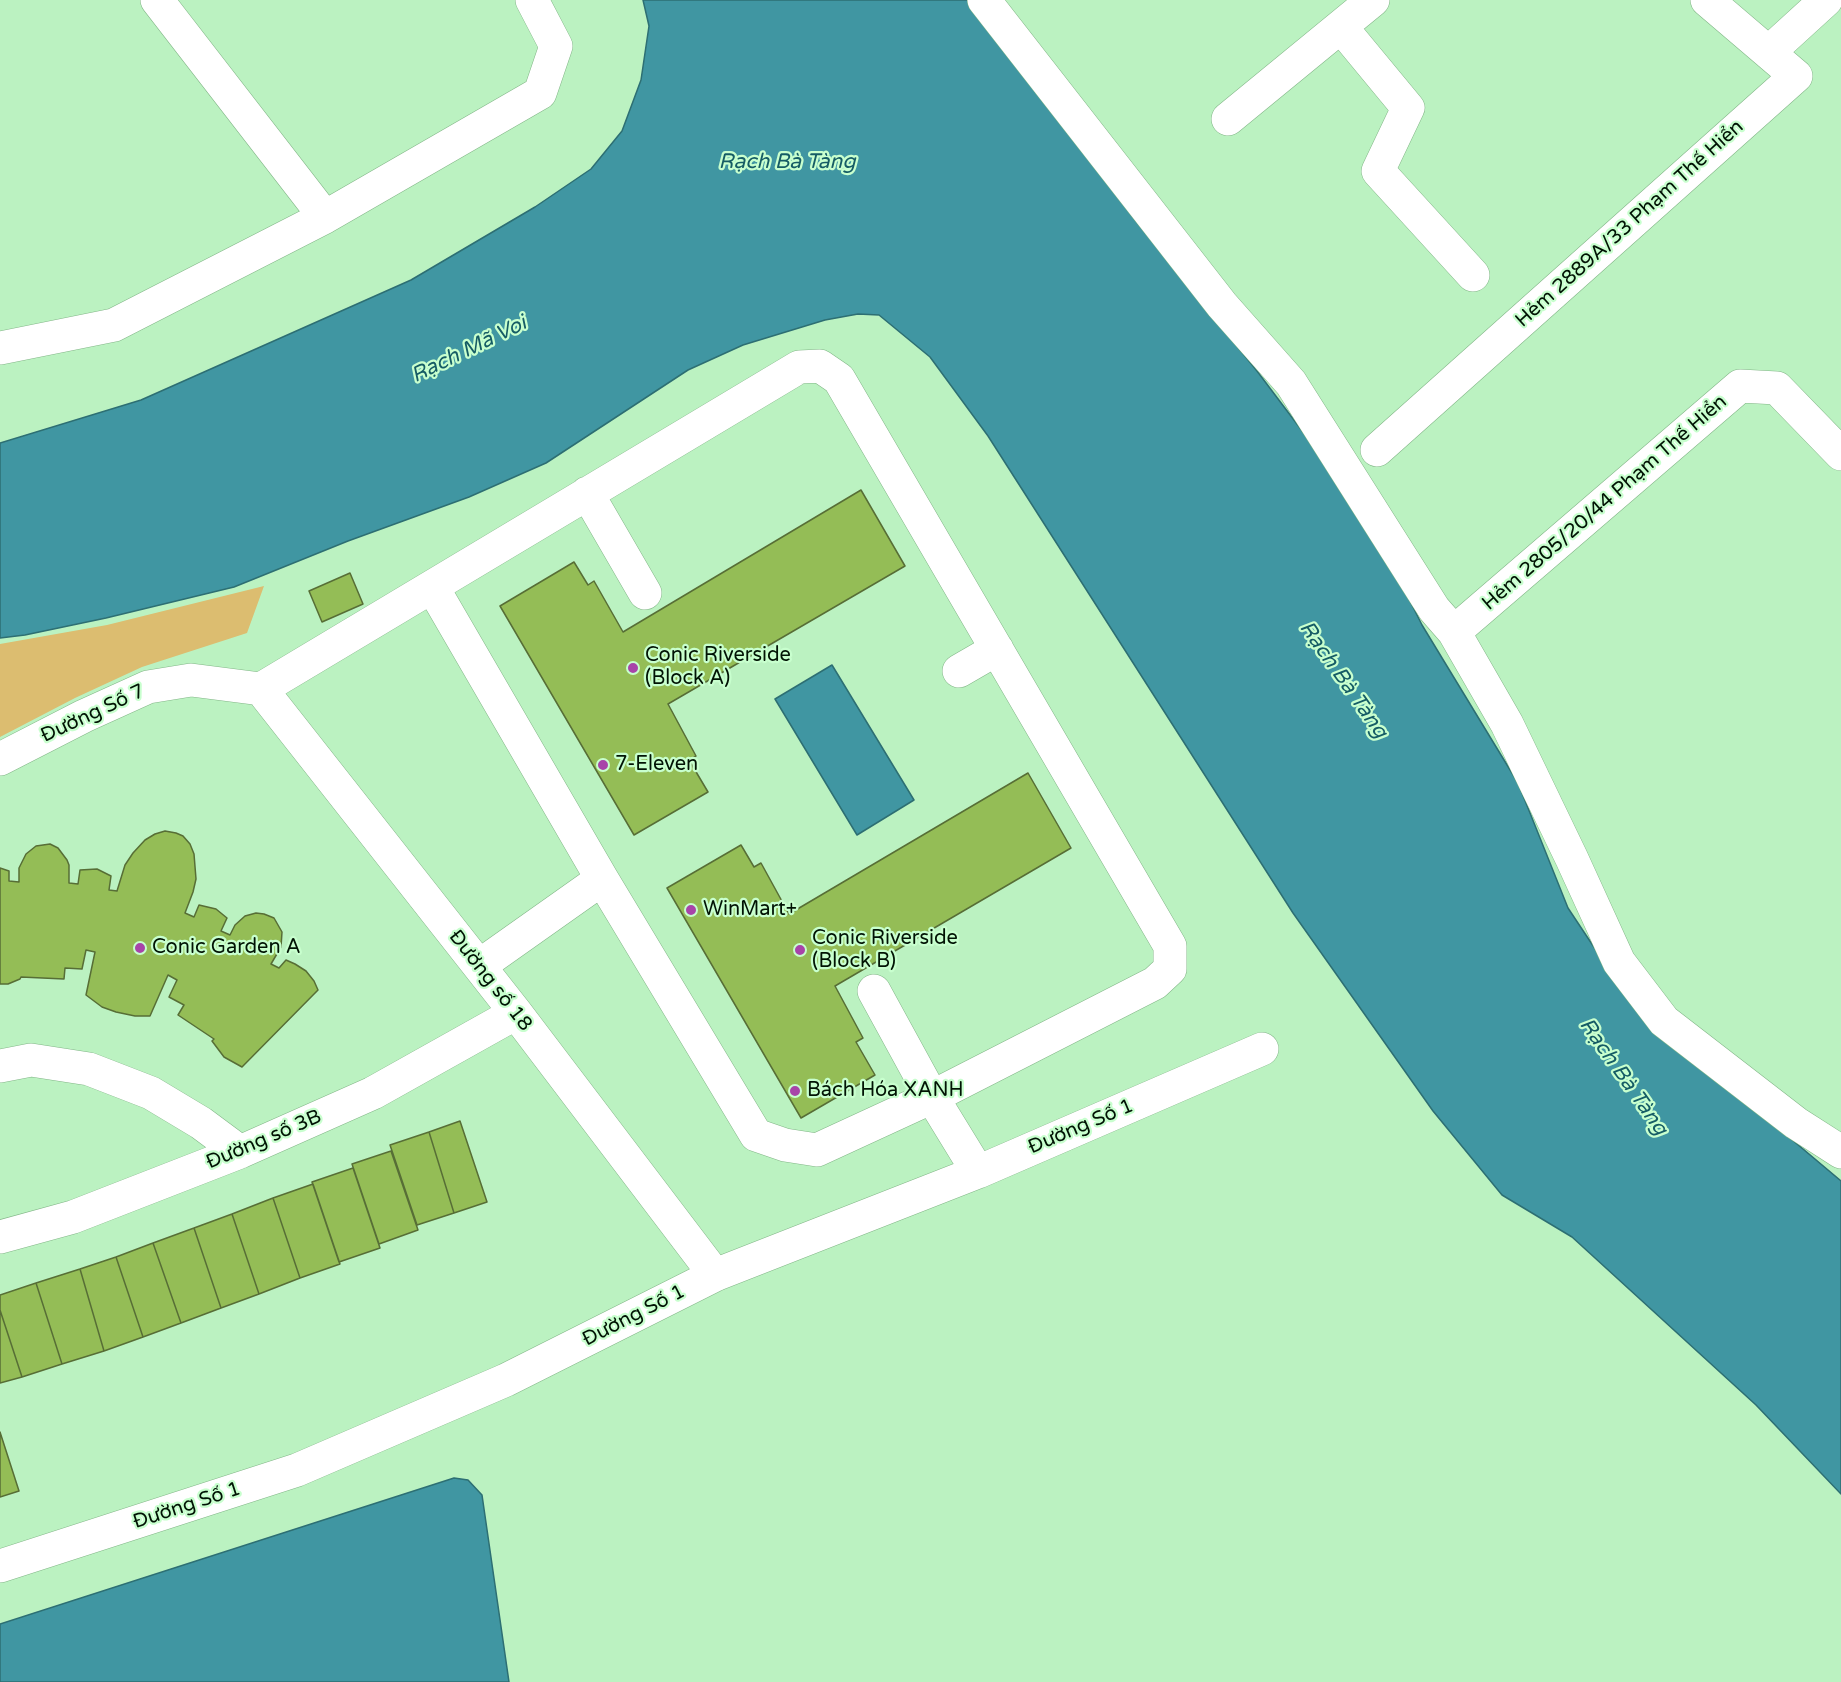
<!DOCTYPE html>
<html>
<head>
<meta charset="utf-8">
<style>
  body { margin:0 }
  canvas { display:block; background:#bbf2c1 }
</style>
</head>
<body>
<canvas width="1841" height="1682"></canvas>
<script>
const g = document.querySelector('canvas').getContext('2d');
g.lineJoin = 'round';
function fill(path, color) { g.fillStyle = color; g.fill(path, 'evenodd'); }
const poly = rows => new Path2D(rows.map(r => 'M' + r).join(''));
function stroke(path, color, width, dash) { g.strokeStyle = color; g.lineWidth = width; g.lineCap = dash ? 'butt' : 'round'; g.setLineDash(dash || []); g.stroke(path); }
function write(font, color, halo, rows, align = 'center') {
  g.font = font + ' "Varela Round",sans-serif'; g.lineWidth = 4.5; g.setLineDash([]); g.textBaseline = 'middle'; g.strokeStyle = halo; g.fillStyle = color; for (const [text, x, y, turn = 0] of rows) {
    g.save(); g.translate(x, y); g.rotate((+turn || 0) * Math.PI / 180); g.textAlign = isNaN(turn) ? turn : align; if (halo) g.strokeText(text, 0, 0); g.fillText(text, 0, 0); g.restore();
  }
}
const green = poly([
  [264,586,247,633,142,667,75,698,0,737,0,644,107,625]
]);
const water = poly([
  [643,0,972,0,1136,221,1257,371,1370,521,1422,625,1518,783,1568,908,1633,1006,1841,1181,1841,1494,1756,1405,1572,1237,1502,1195,1433,1111,1293,913,988,436,930,357,879,315,858,314,825,320,743,345,688,370,546,463,469,497,348,541,234,587,106,618,25,635,0,638,0,443,141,400,411,280,535,207,591,169,622,131,641,80,649,26,643,0],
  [832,665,914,800,857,835,775,699,832,665],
  [454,1478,468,1480,482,1495,509,1682,0,1682,0,1624,454,1478]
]);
const building = poly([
  [861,490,905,566,668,704,696,756,689,760,708,792,634,835,500,606,574,562,588,585,594,581,623,632,861,490],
  [350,573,363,604,322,622,309,591,350,573],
  [1028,773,1071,848,835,986,863,1038,856,1042,875,1075,801,1118,667,888,741,845,754,867,761,863,789,914,1028,773],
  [165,831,176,833,183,836,190,844,194,854,196,879,193,892,185,913,194,917,199,905,216,909,227,918,221,931,230,935,235,925,245,916,256,913,264,914,274,918,282,932,281,947,271,964,279,968,286,960,295,964,306,971,314,981,318,990,242,1067,224,1057,212,1041,214,1039,178,1015,184,1005,169,997,177,980,168,975,150,1016,135,1016,116,1012,102,1007,86,995,95,952,86,950,82,969,65,968,64,979,21,977,20,979,8,984,0,984,0,868,9,871,9,881,19,882,19,868,26,854,36,846,50,844,58,848,67,860,69,865,69,883,78,884,80,870,97,869,111,876,109,890,117,891,125,865,133,853,145,840,155,834,165,831],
  [460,1121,487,1202,454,1213,429,1132,460,1121],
  [429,1132,454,1213,417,1225,390,1145,429,1132],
  [391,1151,418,1230,379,1244,352,1164,391,1151],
  [353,1168,380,1248,339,1262,312,1182,353,1168],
  [313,1184,340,1264,300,1278,273,1198,313,1184],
  [273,1198,300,1278,259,1294,232,1214,273,1198],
  [232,1214,259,1294,221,1308,194,1228,232,1214],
  [194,1228,221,1308,181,1323,153,1243,194,1228],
  [153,1243,181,1323,143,1337,116,1257,153,1243],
  [116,1257,143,1337,104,1351,80,1269,116,1257],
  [80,1269,104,1351,62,1364,36,1283,80,1269],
  [36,1283,62,1364,22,1377,0,1310,0,1295,36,1283],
  [0,1310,22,1377,0,1383,0,1310],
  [0,1432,19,1491,0,1497,0,1432]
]);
const minor = poly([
  [157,0,325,217],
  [984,0,1222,305,1291,383,1434,609,1454,632,1507,724,1572,859,1619,962,1664,1021,1796,1123,1841,1152],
  [1341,27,1408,108,1378,171,1473,275],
  [1769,52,1826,0],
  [1228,119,1373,0],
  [0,348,114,325,325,217,540,93,556,46,532,0],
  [1377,450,1796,76,1707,0],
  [587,493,645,593],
  [1454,632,1740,386,1777,388,1841,454],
  [959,671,997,649],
  [261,689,799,367,820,366,839,379,1170,946,1170,969,1155,983,932,1097,817,1150,785,1145,756,1135,602,879,433,588],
  [261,689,516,1013,715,1275],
  [0,759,84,716,148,687,191,680,261,689],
  [479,966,602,879],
  [874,991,932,1097,978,1172],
  [0,1066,31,1060,89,1069,151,1093,201,1123,240,1152],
  [0,1237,73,1217,240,1152,373,1093,516,1013],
  [0,1566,297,1470,506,1380,715,1275,978,1172,1262,1049]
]);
const markers = [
  [633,668,6,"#a844a9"],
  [603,765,6,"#a844a9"],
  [691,910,6,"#a844a9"],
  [140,948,6,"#a844a9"],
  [800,950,6,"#a844a9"],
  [795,1091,6,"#a844a9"]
];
const streetNames = [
  ["Hẻm 2889A/33 Phạm Thế Hiển",1630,224,-42],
  ["Hẻm 2805/20/44 Phạm Thế Hiển",1605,503,-41],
  ["Đường Số 7",93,714,-25],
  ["Đường số 18",490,981,52],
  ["Đường Số 1",1081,1127,-23],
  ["Đường số 3B",264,1140,-23],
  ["Đường Số 1",634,1316,-27],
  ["Đường Số 1",187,1506,-18]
];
const poiNames = [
  ["Conic Riverside",645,656],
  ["(Block A)",645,679],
  ["7-Eleven",615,765],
  ["WinMart+",703,910],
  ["Conic Riverside",812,939],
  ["(Block B)",812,962],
  ["Conic Garden A",152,948],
  ["Bách Hóa XANH",807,1091]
];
const waterNames = [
  ["Rạch Bà Tàng",787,162],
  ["Rạch Mã Voi",469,350,-26],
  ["Rạch Bà Tàng",1343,680,55],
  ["Rạch Bà Tàng",1623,1077,55]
];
fill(green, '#dcbd70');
fill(water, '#4096a2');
stroke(water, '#2d6f73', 1.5);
fill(building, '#94bd56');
stroke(building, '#576e36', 1.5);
stroke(minor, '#82b687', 34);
stroke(minor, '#fff', 33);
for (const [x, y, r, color] of markers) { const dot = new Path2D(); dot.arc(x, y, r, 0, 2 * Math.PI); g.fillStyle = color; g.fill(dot); stroke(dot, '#c8ffce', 2); }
write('20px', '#011304', '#c8ffce', streetNames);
write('20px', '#011304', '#c8ffce', poiNames, 'left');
write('italic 21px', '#155c65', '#c8ffce', waterNames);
</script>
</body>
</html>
